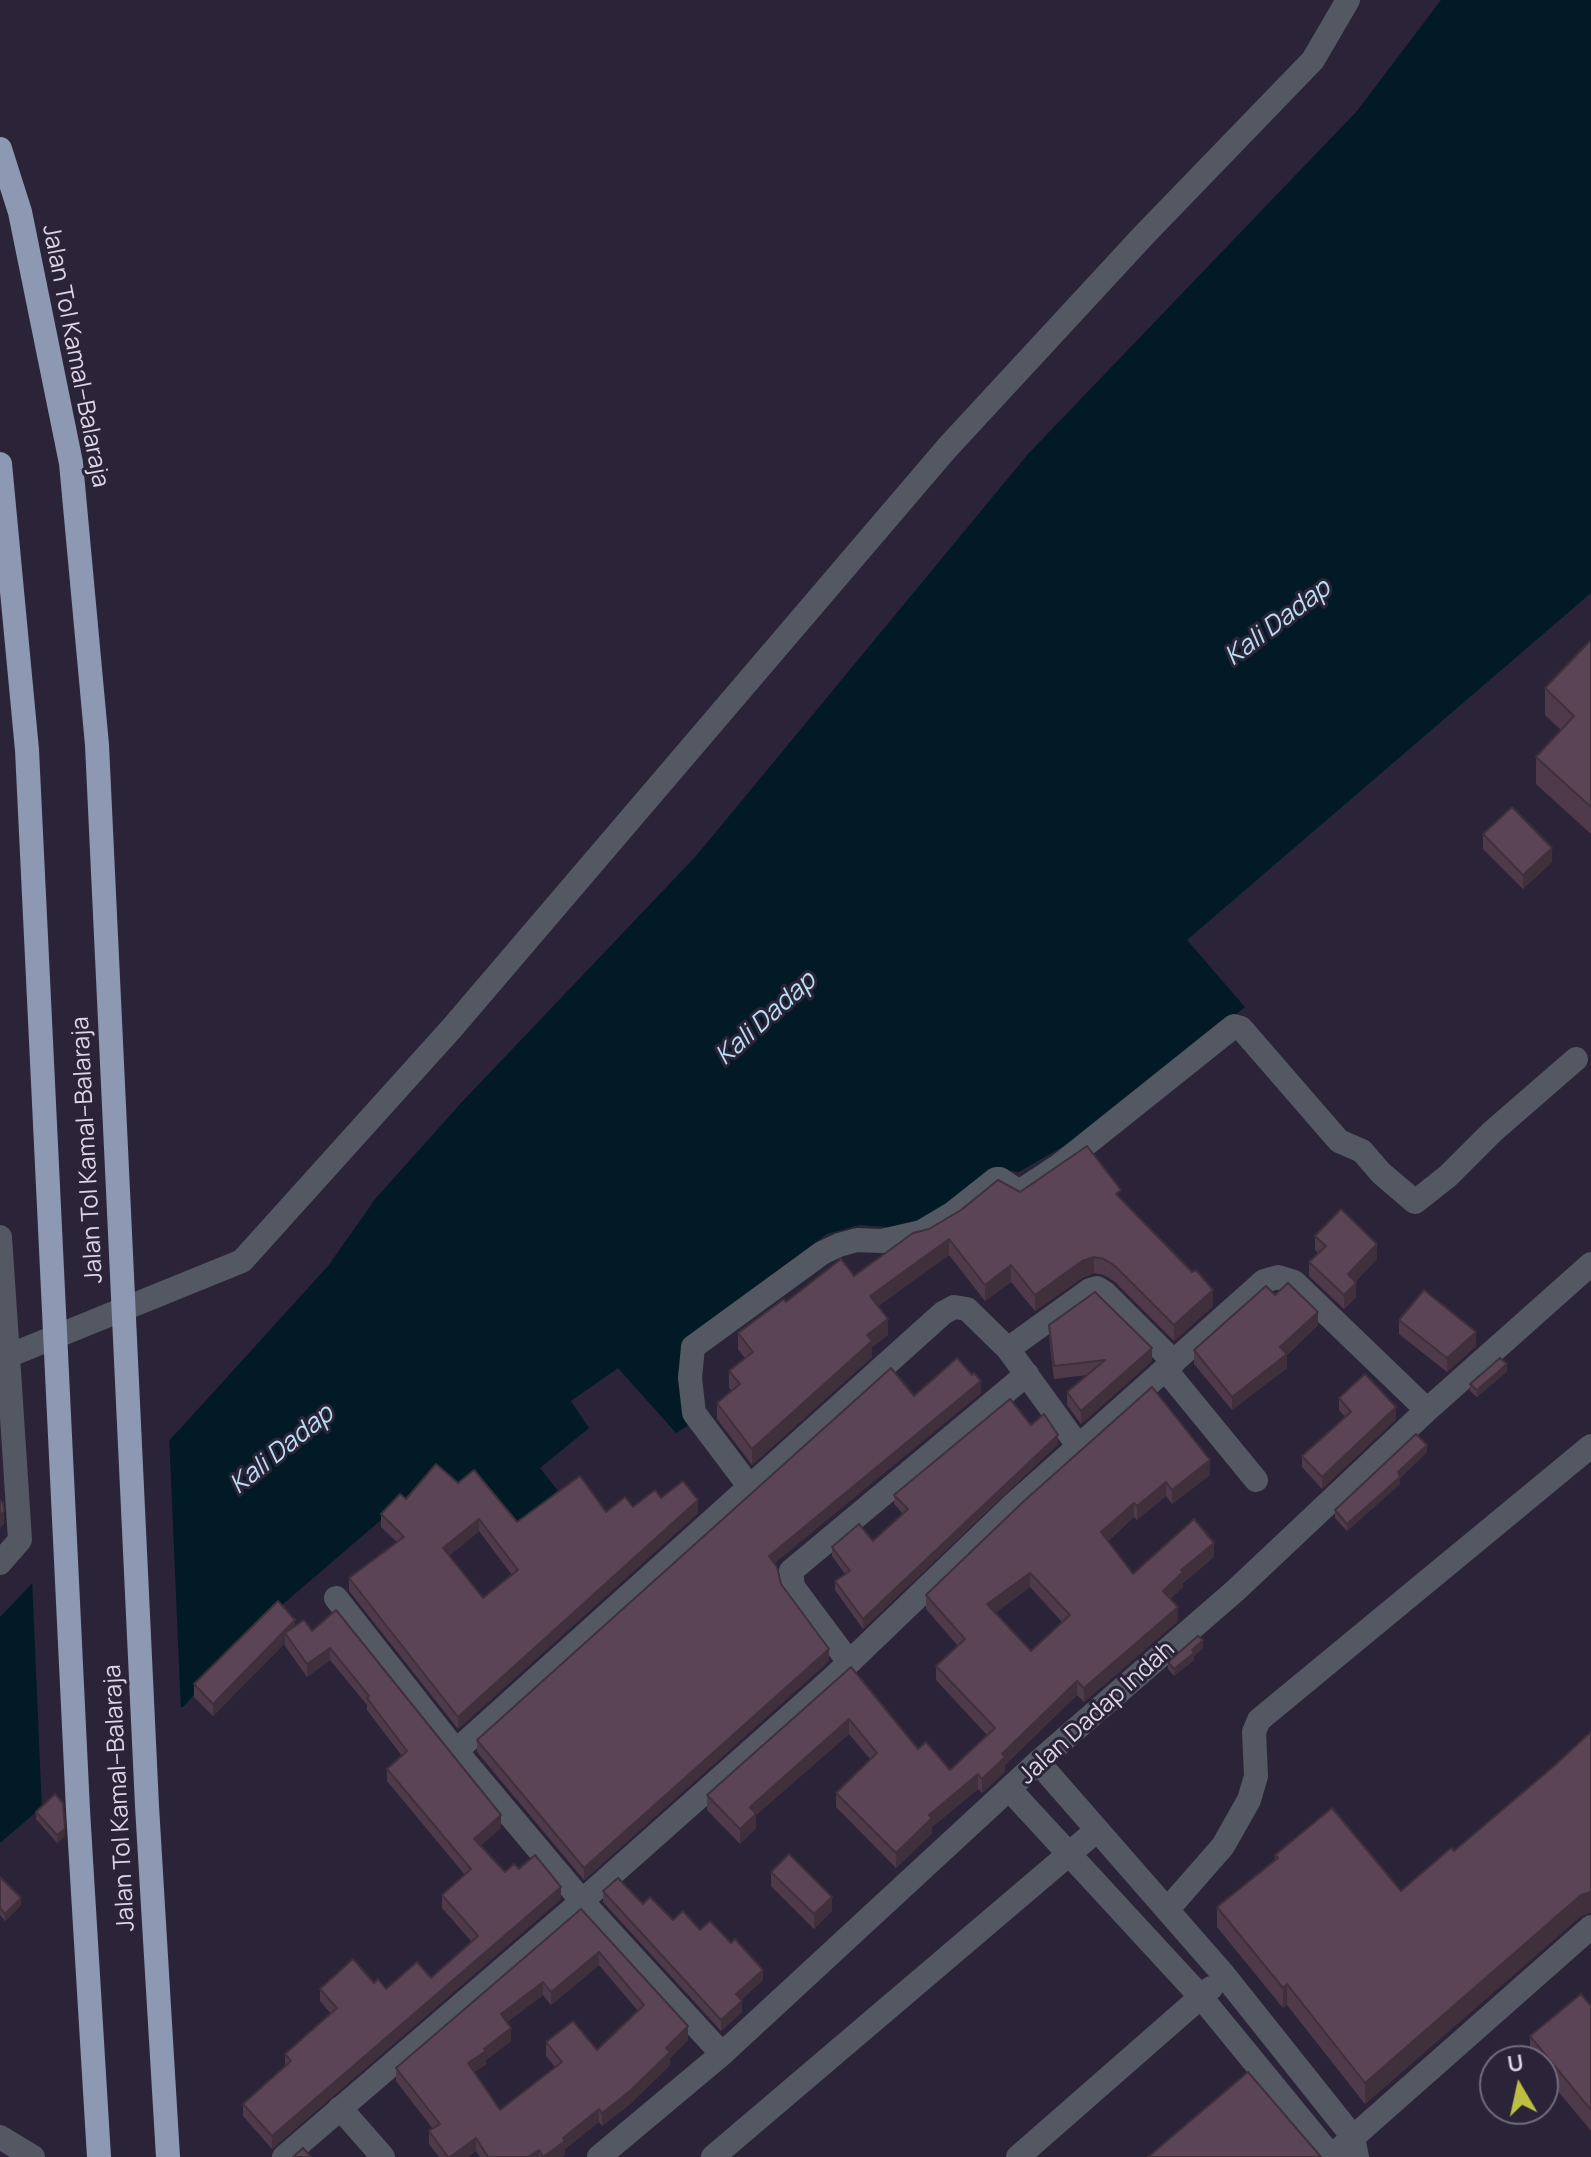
<!DOCTYPE html>
<html>
<head>
<meta charset="utf-8">
<style>
  body { margin:0 }
  #map { position:relative; width:1591px; height:2157px; overflow:hidden; background:#2b2439; font-family:Manrope,sans-serif }
  canvas { display:block }
  .north { position:absolute; left:1479px; top:2045px; width:80px; height:80px; box-sizing:border-box; background:#2b2439; border:2px solid #716b7d; border-radius:50%; rotate:351deg; font-size:22px; font-weight:700; line-height:32px; text-align:center; color:#dad6e4 }
  .north::after { content:''; display:block; margin:auto; width:28px; height:36px; background:#bdbf43; clip-path:polygon(50% 0,100% 100%,50% 72%,0 100%) }
</style>
</head>
<body>
<div id="map">
<canvas width="1591" height="2157"></canvas>
<div class="north">U</div>
</div>
<script>
const g = document.querySelector('canvas').getContext('2d');
g.lineJoin = 'round';
function fill(path, color) { g.fillStyle = color; g.fill(path, 'evenodd'); }
const poly = rows => new Path2D(rows.map(r => 'M' + r).join(''));
function stroke(path, color, width, dash) { g.strokeStyle = color; g.lineWidth = width; g.lineCap = dash ? 'butt' : 'round'; g.setLineDash(dash || []); g.stroke(path); }
function write(font, color, halo, rows, align = 'center') {
  g.font = font + ' Manrope,sans-serif'; g.lineWidth = 6; g.setLineDash([]); g.textBaseline = 'middle'; g.strokeStyle = halo; g.fillStyle = color; for (const [text, x, y, turn = 0] of rows) {
    g.save(); g.translate(x, y); g.rotate((+turn || 0) * Math.PI / 180); g.textAlign = isNaN(turn) ? turn : align; if (halo) g.strokeText(text, 0, 0); g.fillText(text, 0, 0); g.restore();
  }
}
const water = poly([
  [1441,0,1591,0,1591,593,1187,940,1245,1007,1088,1132,1019,1172,1003,1170,937,1216,903,1228,859,1225,827,1234,687,1338,678,1373,692,1423,676,1433,618,1368,571,1401,589,1428,540,1468,558,1491,512,1525,437,1472,254,1629,183,1707,127,1716,73,1759,69,1784,0,1843,0,1617,179,1430,328,1266,376,1198,461,1103,696,856,1028,454,1357,111]
]);
const pier = poly([
  [169,1434,181,1711,129,1720,77,1761,72,1786,42,1811,32,1578]
]);
const minor = poly([
  [0,1237,8,1356],
  [1165,1369,1256,1480],
  [1079,1447,1008,1349,1090,1290,1097,1288,1105,1293,1174,1362],
  [749,1486,694,1413,690,1378,693,1347,822,1253,839,1245,857,1240,882,1241,921,1232,953,1213,996,1179,1000,1179,1019,1192,1060,1165,1234,1026,1241,1028,1339,1141,1362,1151,1381,1173,1415,1202,1448,1176,1492,1132,1576,1059],
  [0,1563,20,1540,8,1356,242,1261,452,1028,947,448,1143,236,1313,60,1348,0],
  [336,1598,456,1751,582,1901,722,2054],
  [849,1662,793,1587,791,1571,1027,1374],
  [456,1751,943,1313,954,1307,967,1309,1008,1349],
  [1038,1762,1224,1975,1353,2137,1357,2157],
  [1010,1790,1201,1997,1332,2157],
  [1167,1910,1223,1846,1249,1800,1256,1776,1254,1732,1259,1720,1591,1446],
  [340,2108,383,2157],
  [0,2137,33,2157],
  [1342,2147,1591,1927],
  [284,2157,582,1901,834,1677,1014,1504,1264,1281,1278,1277,1294,1282,1427,1410],
  [599,2157,722,2054,1038,1762,1236,1590,1427,1410,1591,1264],
  [713,2157,1096,1831],
  [1018,2157,1211,1988]
]);
const highwayBridge = poly([
  [0,149,20,212,71,463,97,745,147,1806,168,2157],
  [0,464,27,750,78,1810,99,2157]
]);
const wall = poly([
  [1591,642,1591,834,1536,784,1536,757,1561,730,1545,715,1545,688],
  [1483,834,1552,862,1523,889,1483,849],
  [1020,1192,1121,1199,1213,1306,1174,1341,1115,1282,1104,1275,1094,1273,1082,1278,1035,1311,1011,1282,985,1301,949,1255,878,1306,888,1335,872,1347,872,1357,752,1465,717,1419,717,1403,732,1391,729,1388,729,1371,745,1358,738,1349,738,1333,786,1302,854,1276,929,1229],
  [1315,1236,1377,1259,1355,1282,1356,1297,1344,1309,1309,1276,1309,1262,1318,1253,1315,1250],
  [1275,1295,1318,1325,1287,1355,1287,1368,1232,1410,1194,1364,1194,1350],
  [1399,1320,1476,1346,1447,1372,1399,1334],
  [1049,1325,1152,1361,1081,1424,1067,1405,1067,1392,1087,1375,1054,1379,1049,1338],
  [1507,1371,1477,1397,1470,1391,1470,1384],
  [981,1393,774,1563,781,1584,829,1661,584,1880,477,1752,477,1740],
  [1339,1398,1396,1419,1322,1489,1302,1467,1302,1456,1345,1417,1339,1410],
  [1031,1425,1058,1444,863,1629,835,1590,835,1581,845,1574,832,1556,832,1547,873,1541,903,1514,894,1504,894,1495],
  [1427,1452,1400,1478,1400,1484,1347,1531,1335,1518,1335,1510],
  [1210,1475,1172,1504,1166,1496,1137,1520,1134,1517,1108,1541,1133,1574,1214,1557,1183,1583,1183,1587,1170,1599,1178,1621,1084,1702,1077,1695,1005,1765,1005,1772,982,1793,978,1789,932,1827,932,1833,896,1868,836,1807,836,1793,871,1760,849,1734,756,1815,756,1828,740,1844,707,1810,707,1795,851,1667,918,1749,950,1770,987,1735,936,1680,936,1666,958,1646,926,1609,926,1595,1024,1501],
  [1030,1587,1062,1622,1031,1651,995,1613],
  [458,1483,517,1522,606,1512,633,1507,661,1498,698,1513,458,1729,349,1591,349,1578,397,1542,381,1527,381,1514,406,1499],
  [479,1531,512,1575,483,1598,449,1556],
  [336,1610,501,1828,480,1846,505,1872,519,1869,561,1899,272,2149,243,2116,243,2104,285,2066,285,2054,331,2014,320,2001,320,1989,374,1983,386,1989,431,1978,472,1942,442,1908,442,1895,465,1875,387,1781,387,1769,402,1756,367,1710,367,1705,330,1660,307,1677,285,1646,285,1643,213,1716,194,1697,194,1684,295,1626,312,1631],
  [1203,1648,1194,1656,1194,1660,1174,1676,1168,1669,1168,1662],
  [36,1812,65,1836,57,1843,36,1819],
  [1454,1851,1581,1916,1365,2104,1287,2005,1283,2008,1217,1927,1217,1907,1275,1860,1275,1855,1401,1891],
  [771,1872,832,1911,814,1929,771,1886],
  [0,1877,21,1905,5,1921,0,1915],
  [603,1891,643,1904,673,1920,700,1930,763,1980,741,2000,742,2012,721,2031,603,1902],
  [581,1909,688,2040,670,2058,670,2065,630,2104,602,2126,599,2122,565,2149,565,2154,562,2157,480,2157,476,2151,468,2157,439,2157,429,2144,429,2131,433,2129,396,2081,396,2068],
  [599,1965,638,2011,597,2050,546,2042,546,2056,555,2067,500,2110,474,2072,486,2065,486,2060,511,2041,507,2022,543,1995,551,2005],
  [1591,2006,1591,2131,1543,2073,1543,2061,1533,2061,1530,2057,1530,2036]
]);
const shadedWall = poly([
  [1552,848,1552,862,1523,889,1523,875],
  [949,1239,949,1255,870,1312,870,1296],
  [1377,1244,1377,1259,1348,1289,1348,1274],
  [1094,1257,1094,1273,1082,1278,1035,1311,1035,1295,1082,1261],
  [1011,1265,1011,1282,985,1301,985,1285],
  [1356,1283,1356,1297,1344,1309,1344,1295],
  [1213,1290,1213,1306,1174,1341,1174,1325],
  [1318,1312,1318,1325,1287,1355,1287,1368,1232,1410,1232,1397,1280,1347],
  [888,1319,888,1335,872,1347,872,1357,752,1465,752,1449,867,1335],
  [1476,1332,1476,1346,1447,1372,1447,1358],
  [1152,1348,1152,1361,1081,1424,1081,1411],
  [1507,1364,1507,1371,1477,1397,1477,1390],
  [981,1381,981,1393,769,1568,769,1556],
  [1396,1407,1396,1419,1322,1489,1322,1477],
  [1058,1435,1058,1444,863,1629,863,1619],
  [1427,1445,1427,1452,1400,1478,1400,1484,1347,1531,1347,1524,1398,1472],
  [1210,1460,1210,1475,1172,1504,1172,1490],
  [1166,1482,1166,1496,1137,1520,1137,1506],
  [698,1500,698,1513,458,1729,458,1717],
  [1134,1503,1134,1517,1101,1546,1101,1532],
  [4,1511,4,1524,0,1528,0,1516],
  [479,1519,479,1531,443,1561,443,1548],
  [1214,1543,1214,1557,1183,1583,1183,1587,1163,1605,1163,1591,1181,1570],
  [1030,1573,1030,1587,987,1619,987,1604],
  [1178,1607,1178,1621,1084,1702,1084,1688],
  [295,1620,295,1633,285,1633,285,1643,213,1716,213,1704],
  [1203,1640,1203,1648,1194,1656,1194,1660,1174,1676,1174,1669],
  [330,1648,330,1660,307,1677,307,1664],
  [829,1649,829,1661,584,1880,584,1868],
  [1077,1681,1077,1695,1005,1765,1005,1772,982,1793,982,1779,1002,1754],
  [849,1719,849,1734,756,1815,756,1828,740,1844,740,1829,750,1807],
  [978,1774,978,1789,932,1827,932,1833,896,1868,896,1853,929,1815],
  [501,1815,501,1828,474,1851,474,1839],
  [65,1829,65,1836,57,1843,57,1835],
  [561,1887,561,1899,272,2149,272,2136],
  [1591,1892,1591,1913,1581,1916,1365,2104,1365,2083,1581,1895],
  [832,1897,832,1911,814,1929,814,1914],
  [21,1898,21,1905,5,1921,5,1914],
  [599,1952,599,1965,551,2005,551,1992],
  [763,1970,763,1980,736,2005,736,1994],
  [543,1982,543,1995,501,2027,501,2014],
  [1287,1984,1287,2005,1283,2008,1283,1988],
  [742,2001,742,2012,721,2031,721,2020],
  [688,2026,688,2040,670,2058,670,2065,630,2104,602,2126,602,2113],
  [511,2028,511,2041,486,2060,486,2065,468,2076,468,2063,484,2049],
  [599,2109,599,2122,565,2149,565,2154,562,2157,543,2157,563,2138],
  [476,2138,476,2151,468,2157,450,2157],
  [539,2150,539,2157,528,2157]
]);
const building = poly([
  [1590,641,1591,642,1591,807,1536,757,1574,716,1545,688,1590,641],
  [1512,807,1552,848,1523,875,1483,834,1512,807],
  [1087,1146,1121,1190,1116,1194,1192,1272,1196,1270,1213,1290,1174,1325,1115,1266,1104,1259,1094,1257,1082,1261,1035,1295,1011,1265,985,1285,949,1239,870,1296,888,1319,867,1335,872,1341,752,1449,717,1403,740,1384,729,1371,753,1352,738,1333,784,1299,786,1302,841,1259,854,1276,913,1233,929,1229,961,1210,998,1180,1020,1192,1087,1146],
  [1341,1209,1377,1244,1348,1274,1356,1283,1344,1295,1309,1262,1326,1246,1315,1236,1341,1209],
  [1288,1283,1318,1312,1280,1347,1287,1354,1232,1397,1194,1350,1266,1286,1275,1295,1288,1283],
  [1424,1290,1476,1332,1447,1358,1399,1320,1424,1290],
  [1095,1292,1152,1348,1081,1411,1067,1392,1105,1360,1054,1366,1049,1325,1095,1292],
  [957,1358,972,1375,974,1373,981,1381,769,1556,777,1567,781,1584,829,1649,584,1868,477,1740,891,1368,914,1396,957,1358],
  [1500,1358,1507,1364,1477,1390,1470,1384,1500,1358],
  [1365,1374,1396,1407,1322,1477,1302,1456,1351,1412,1339,1398,1365,1374],
  [1152,1387,1210,1460,1172,1490,1166,1482,1137,1506,1134,1503,1101,1532,1133,1574,1194,1519,1214,1543,1181,1570,1183,1572,1163,1591,1178,1607,1084,1688,1077,1681,1002,1754,1005,1757,982,1779,978,1774,929,1815,932,1818,896,1853,836,1793,877,1753,849,1719,750,1807,756,1814,740,1829,707,1795,851,1667,918,1749,926,1742,950,1770,995,1728,936,1666,965,1639,926,1595,1024,1501,1152,1387],
  [1030,1573,1070,1615,1031,1651,987,1604,1030,1573],
  [1010,1399,1031,1425,1044,1414,1058,1435,863,1619,835,1581,850,1571,832,1547,859,1524,873,1541,908,1509,894,1495,1010,1399],
  [1416,1434,1427,1445,1398,1472,1400,1477,1347,1524,1335,1510,1416,1434],
  [436,1464,458,1483,474,1470,517,1522,580,1476,606,1512,625,1497,633,1507,655,1490,661,1498,683,1481,698,1500,458,1717,349,1578,404,1537,381,1514,400,1494,406,1499,436,1464],
  [479,1519,518,1570,483,1598,443,1548,479,1519],
  [0,1500,3,1503,4,1511,0,1516,0,1500],
  [278,1601,295,1620,213,1704,194,1684,278,1601],
  [336,1610,501,1815,474,1839,505,1872,514,1864,519,1869,535,1855,561,1887,272,2136,243,2104,291,2061,285,2054,337,2008,320,1989,353,1959,374,1983,378,1979,386,1989,417,1962,431,1978,478,1936,442,1895,471,1869,387,1769,407,1751,367,1698,369,1696,330,1648,307,1664,285,1633,304,1620,312,1631,336,1610],
  [1198,1636,1203,1640,1192,1650,1194,1653,1174,1669,1168,1662,1198,1636],
  [1591,1732,1591,1892,1581,1895,1365,2083,1287,1984,1283,1988,1217,1907,1278,1858,1275,1855,1332,1808,1401,1891,1451,1848,1454,1851,1554,1766,1591,1732],
  [55,1794,63,1803,65,1829,57,1835,36,1812,55,1794],
  [789,1854,832,1897,814,1914,771,1872,789,1854],
  [0,1877,21,1898,5,1914,0,1908,0,1877],
  [618,1878,643,1904,650,1897,673,1920,683,1911,700,1930,710,1921,731,1943,735,1939,763,1970,736,1994,742,2001,721,2020,603,1891,618,1878],
  [581,1909,688,2026,666,2048,670,2052,630,2091,602,2113,599,2109,563,2138,565,2141,543,2157,539,2150,528,2157,488,2157,476,2138,450,2157,448,2157,429,2131,440,2124,396,2068,581,1909],
  [599,1952,644,2005,597,2050,573,2021,546,2042,562,2062,500,2110,468,2063,486,2051,484,2049,511,2028,501,2014,543,1982,551,1992,599,1952],
  [1581,1994,1591,2006,1591,2110,1530,2036,1581,1994],
  [1248,2072,1321,2157,1148,2157,1248,2072],
  [303,2148,311,2157,293,2157,303,2148]
]);
const streetNames = [
  ["Jalan Tol Kamal–Balaraja",75,356,79],
  ["Jalan Tol Kamal–Balaraja",88,1150,-93],
  ["Jalan Dadap Indah",1097,1713,-42],
  ["Jalan Tol Kamal–Balaraja",120,1798,-93]
];
const waterNames = [
  ["Kali Dadap",1278,623,-37],
  ["Kali Dadap",766,1019,-42],
  ["Kali Dadap",282,1450,-39]
];
fill(water, '#021a25');
fill(pier, '#2b2439');
stroke(minor, '#535862', 24);
stroke(highwayBridge, '#8d99b2', 24);
fill(wall, '#4e3a4a');
fill(shadedWall, '#40303c');
fill(building, '#5b4456');
stroke(building, '#40303c', 2);
write('24px', '#dad6e4', '#2b2439', streetNames);
write('italic 26px', '#b7def3', '#2b2439', waterNames);
</script>
</body>
</html>
